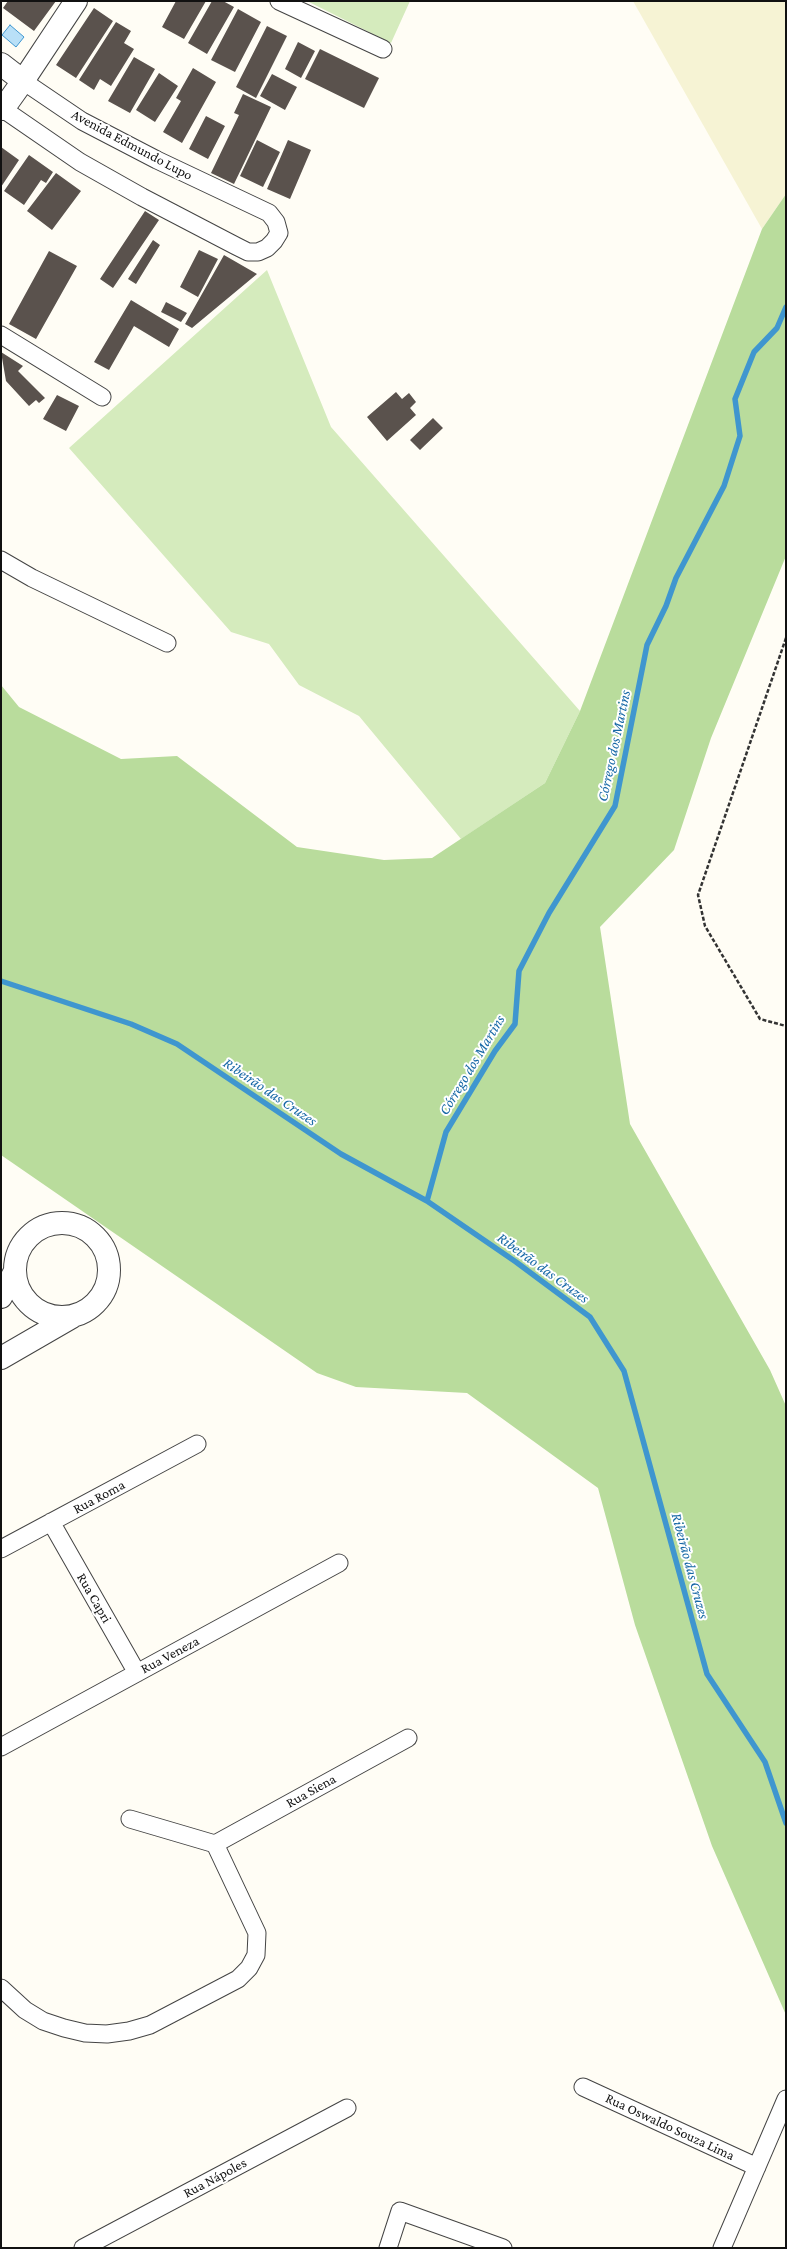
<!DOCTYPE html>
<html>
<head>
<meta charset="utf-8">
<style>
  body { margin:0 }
  #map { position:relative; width:787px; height:2249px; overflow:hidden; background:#fffdf5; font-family:"Crimson Pro",serif }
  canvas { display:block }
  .frame { position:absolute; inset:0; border:2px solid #111; pointer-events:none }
</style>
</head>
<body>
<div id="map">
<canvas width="787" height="2249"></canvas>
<div class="frame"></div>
</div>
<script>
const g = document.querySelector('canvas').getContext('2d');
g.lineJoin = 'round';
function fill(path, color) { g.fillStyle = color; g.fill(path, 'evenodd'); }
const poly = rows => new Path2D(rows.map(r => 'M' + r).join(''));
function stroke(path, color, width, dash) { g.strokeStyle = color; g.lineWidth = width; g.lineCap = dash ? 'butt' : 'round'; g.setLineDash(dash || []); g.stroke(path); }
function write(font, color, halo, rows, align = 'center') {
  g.font = font + ' "Crimson Pro",serif'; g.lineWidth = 4; g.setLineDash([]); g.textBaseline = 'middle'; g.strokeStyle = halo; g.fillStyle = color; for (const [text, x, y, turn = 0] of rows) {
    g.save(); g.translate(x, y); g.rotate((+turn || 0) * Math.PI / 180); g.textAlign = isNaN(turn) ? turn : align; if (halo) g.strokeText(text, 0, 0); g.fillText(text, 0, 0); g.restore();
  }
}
const farmland = poly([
  [633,1,786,1,786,194,762,229]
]);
const green = poly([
  [307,1,410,1,391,43],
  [267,270,331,427,580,711,545,783,461,839,359,716,299,685,269,644,231,632,69,448]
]);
const forest = poly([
  [786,194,786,556,711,738,674,850,600,927,630,1124,770,1370,786,1406,786,2015,712,1846,635,1625,598,1488,467,1393,356,1387,317,1373,1,1155,1,685,19,707,121,759,177,756,297,847,384,860,432,858,545,783,580,711,762,229]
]);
const water = poly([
  [10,25,24,37,16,47,2,35,10,25]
]);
const stream = poly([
  [1,981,131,1024,177,1044,341,1154,427,1201,516,1262,590,1317,624,1371,707,1674,765,1762,786,1823],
  [427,1201,446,1132,495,1051,515,1024,519,971,549,913,615,806,647,645,666,606,676,578,724,486,740,436,735,399,754,352,777,328,786,307]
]);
const building = poly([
  [8,1,56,1,34,31,3,8],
  [176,1,206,1,184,39,162,27],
  [212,1,223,1,234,7,207,54,188,43],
  [94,8,113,21,76,78,56,65],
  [238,9,261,22,235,72,211,60],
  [116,22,131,31,124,43,134,49,111,86,100,79,94,90,79,80],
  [267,26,287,36,256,98,236,87],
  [298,42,315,51,301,78,285,69],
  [320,49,379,78,364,108,305,79],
  [134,57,155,69,130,113,108,101],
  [193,68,216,82,182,143,163,132,181,101,176,98],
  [159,73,178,86,155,122,136,110],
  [272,74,297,87,285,110,260,96],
  [243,94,271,107,234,184,211,173,239,115,234,113],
  [206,116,225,126,208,159,189,149],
  [257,140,280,152,263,187,240,176],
  [288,140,311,150,290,199,267,189],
  [1,147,19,160,1,187],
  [29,155,53,172,46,183,41,180,24,205,4,191],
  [56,173,81,191,52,230,27,211],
  [145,211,159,220,113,288,100,279],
  [153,240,160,245,136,284,128,279],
  [199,250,218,259,198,297,180,287],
  [49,251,77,266,36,339,9,324],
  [224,255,257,274,192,328,185,324],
  [131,300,179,329,169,347,134,326,109,370,94,362],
  [166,302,187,313,181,322,161,312],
  [1,352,23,366,18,371,45,398,39,403,36,400,29,406,6,381],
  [396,392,402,399,409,393,416,402,410,408,416,415,387,441,367,417],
  [57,395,79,406,66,431,43,419],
  [433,418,443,428,420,450,410,440]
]);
const path = poly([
  [786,638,698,895,705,926,760,1019,786,1026]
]);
const minor = poly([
  [279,1,383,49],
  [1,111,3,109,80,162,142,197,236,246,248,252,258,252,267,248,274,241,279,233,276,222,269,213,157,160,82,121,23,81],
  [1,335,102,397],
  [1,560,32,578,167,643],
  [51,1522,137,1673],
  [1,1549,197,1444],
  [1,1747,339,1563],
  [215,1844,408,1738],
  [1,1988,25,2010,43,2021,64,2028,85,2033,107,2034,129,2031,150,2025,238,1979,249,1968,256,1955,257,1933,215,1844,130,1819],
  [583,2087,757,2167],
  [83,2248,347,2108],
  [388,2248,400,2211,503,2248],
  [722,2248,786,2099]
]);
const tertiary = poly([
  [1,64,23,81],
  [1,107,3,109,23,81,76,1],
  '15 1270a47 47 0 1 1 94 0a47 47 0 1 1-94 0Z',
  [1,1297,15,1271],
  [1,1358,72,1317]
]);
const streetNames = [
  ["Avenida Edmundo Lupo",132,145,28],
  ["Rua Roma",99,1497,-28],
  ["Rua Capri",94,1598,60],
  ["Rua Veneza",170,1655,-28],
  ["Rua Siena",311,1791,-29],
  ["Rua Oswaldo Souza Lima",670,2127,25],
  ["Rua Nápoles",215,2178,-28]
];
const waterNames = [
  ["Córrego dos Martins",614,746,-78],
  ["Córrego dos Martins",472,1065,-59],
  ["Ribeirão das Cruzes",270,1092,34],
  ["Ribeirão das Cruzes",543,1268,36],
  ["Ribeirão das Cruzes",690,1566,75]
];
fill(farmland, '#f6f3d4');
fill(green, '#d5ebbd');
fill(forest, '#b9dc9c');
fill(water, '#b9e0f7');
stroke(water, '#3f96cf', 1);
stroke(stream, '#3f96cf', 5.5);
fill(building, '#5a524d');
stroke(minor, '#444', 19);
stroke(tertiary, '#444', 24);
stroke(path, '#333', 2.5, [4, 2]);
stroke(minor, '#fff', 17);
stroke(tertiary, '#fff', 22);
write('14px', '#111', '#fff', streetNames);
write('italic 15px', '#1768a6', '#fff', waterNames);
</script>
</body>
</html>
